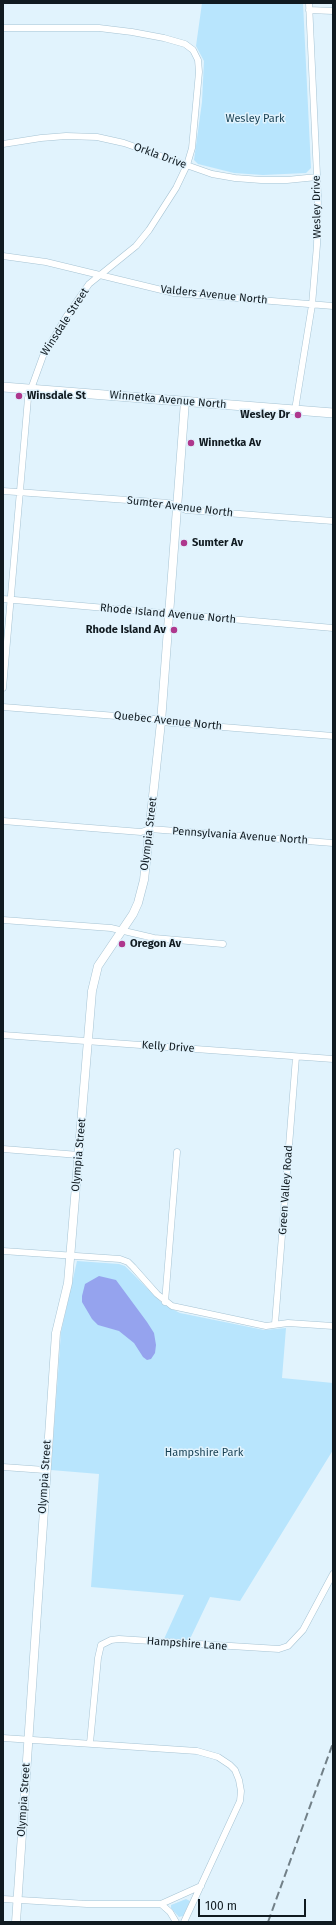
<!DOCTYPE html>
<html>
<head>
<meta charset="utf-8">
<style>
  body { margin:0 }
  #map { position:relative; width:336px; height:1925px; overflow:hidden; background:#e1f3fd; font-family:"Fira Sans",sans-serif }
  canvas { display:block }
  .frame { position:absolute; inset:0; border:4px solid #101a20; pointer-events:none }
  .scale { position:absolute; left:198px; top:1899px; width:108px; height:18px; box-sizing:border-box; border:2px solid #101a20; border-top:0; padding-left:5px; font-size:12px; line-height:14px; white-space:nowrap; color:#101a20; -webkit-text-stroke:3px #e1f3fd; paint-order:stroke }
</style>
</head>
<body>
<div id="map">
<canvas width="336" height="1925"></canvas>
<div class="frame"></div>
<div class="scale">100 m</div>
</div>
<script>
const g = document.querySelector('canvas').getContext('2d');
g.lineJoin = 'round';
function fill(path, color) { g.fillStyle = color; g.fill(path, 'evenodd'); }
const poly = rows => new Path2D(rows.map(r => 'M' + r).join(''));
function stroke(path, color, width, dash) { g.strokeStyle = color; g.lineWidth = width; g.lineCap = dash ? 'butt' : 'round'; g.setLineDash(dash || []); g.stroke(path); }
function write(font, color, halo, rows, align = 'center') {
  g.font = font + ' "Fira Sans",sans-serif'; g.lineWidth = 3; g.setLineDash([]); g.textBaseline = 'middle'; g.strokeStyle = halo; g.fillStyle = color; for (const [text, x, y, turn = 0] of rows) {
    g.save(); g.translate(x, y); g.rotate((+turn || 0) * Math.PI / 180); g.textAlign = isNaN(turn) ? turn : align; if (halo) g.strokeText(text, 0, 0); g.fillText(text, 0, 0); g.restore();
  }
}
const green = poly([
  [202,3,303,3,311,168,306,173,263,175,234,173,198,164,194,160,202,102,204,61,196,46],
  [77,1261,119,1264,125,1266,164,1305,180,1313,264,1330,286,1328,282,1378,333,1383,333,1450,240,1601,210,1597,189,1641,164,1639,184,1595,91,1587,99,1474,51,1470,61,1332],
  [186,1899,190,1901,183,1916,179,1917,171,1908,171,1905]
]);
const water = poly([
  [99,1276,116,1280,147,1322,154,1333,156,1345,155,1353,151,1359,147,1360,143,1357,134,1343,119,1331,98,1325,92,1319,82,1302,82,1296,85,1284]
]);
const minor = poly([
  [309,10,333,11],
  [3,28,99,28,132,32,164,38,185,44,193,50,198,60,199,72,192,148,187,165,176,188,149,230,136,246,89,284,66,317,43,356,31,389,28,398,3,688],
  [3,144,41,138,66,136,97,137,124,143,212,174,235,178,261,180,287,180,317,177],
  [3,256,46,262,174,293,333,306],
  [295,410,312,305,317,245,318,197,309,3],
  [3,491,169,503,186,510,333,521],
  [3,599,333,628],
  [3,707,154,719,161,722,333,736],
  [3,821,141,832,150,829,333,843],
  [3,920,111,928,154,938,223,944],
  [3,1035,333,1059],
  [3,1149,79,1155],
  [3,1251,120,1259,128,1262,133,1267,157,1294,172,1306,266,1326,288,1323,333,1326],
  [165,1302,177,1152],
  [275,1324,296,1057],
  [3,1467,45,1470],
  [3,1738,197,1751,218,1757,230,1765,235,1770,239,1780,241,1791,240,1801,184,1922],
  [90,1743,98,1658,101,1645,111,1640,119,1639,279,1649,288,1646,303,1630,333,1574],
  [3,1899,87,1904,161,1904,201,1886],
  [161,1904,170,1912,176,1922]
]);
const tertiary = poly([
  [16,1922,56,1333,68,1283,92,991,98,966,133,914,138,903,144,880,161,722,185,401]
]);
const secondary = poly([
  [3,387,333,413]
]);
const rail = poly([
  [268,1922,333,1743]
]);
const markers = [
  [19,396,4,"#ae378d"],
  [298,415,4,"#ae378d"],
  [191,443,4,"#ae378d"],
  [184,543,4,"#ae378d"],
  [174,630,4,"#ae378d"],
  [122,944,4,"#ae378d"]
];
const parkNames = [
  ["Wesley Park",255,119],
  ["Hampshire Park",204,1453]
];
const streetNames = [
  ["Orkla Drive",160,156,20],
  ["Wesley Drive",317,207,-91],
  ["Valders Avenue North",214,295,6],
  ["Winsdale Street",65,322,-57],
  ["Winnetka Avenue North",168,400,5],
  ["Sumter Avenue North",180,507,7],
  ["Rhode Island Avenue North",168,614,5],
  ["Quebec Avenue North",168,721,6],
  ["Olympia Street",149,834,-83],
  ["Pennsylvania Avenue North",240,836,4],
  ["Kelly Drive",168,1047,4],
  ["Olympia Street",79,1155,-85],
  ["Green Valley Road",286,1190,-86],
  ["Olympia Street",45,1477,-86],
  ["Hampshire Lane",187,1644,4],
  ["Olympia Street",24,1800,-86]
];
const poiNames = [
  ["Winsdale St",27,396],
  ["Wesley Dr",290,415,"right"],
  ["Winnetka Av",199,443],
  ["Sumter Av",192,543],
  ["Rhode Island Av",166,630,"right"],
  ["Oregon Av",130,944]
];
fill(green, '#b8e5fd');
fill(water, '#95a3ee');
stroke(minor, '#a6c3d3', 7);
stroke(tertiary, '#a6c3d3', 9);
stroke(secondary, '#a6c3d3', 10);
stroke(minor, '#fff', 6);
stroke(tertiary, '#fff', 8);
stroke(secondary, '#fff', 9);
stroke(rail, '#728088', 2, [8, 4]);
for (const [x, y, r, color] of markers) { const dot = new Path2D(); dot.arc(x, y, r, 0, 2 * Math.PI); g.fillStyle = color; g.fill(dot); stroke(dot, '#e1f3fd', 1.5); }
write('11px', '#163f52', '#e1f3fd', parkNames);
write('11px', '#101a20', '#e1f3fd', streetNames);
write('bold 11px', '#101a20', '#e1f3fd', poiNames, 'left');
</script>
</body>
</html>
